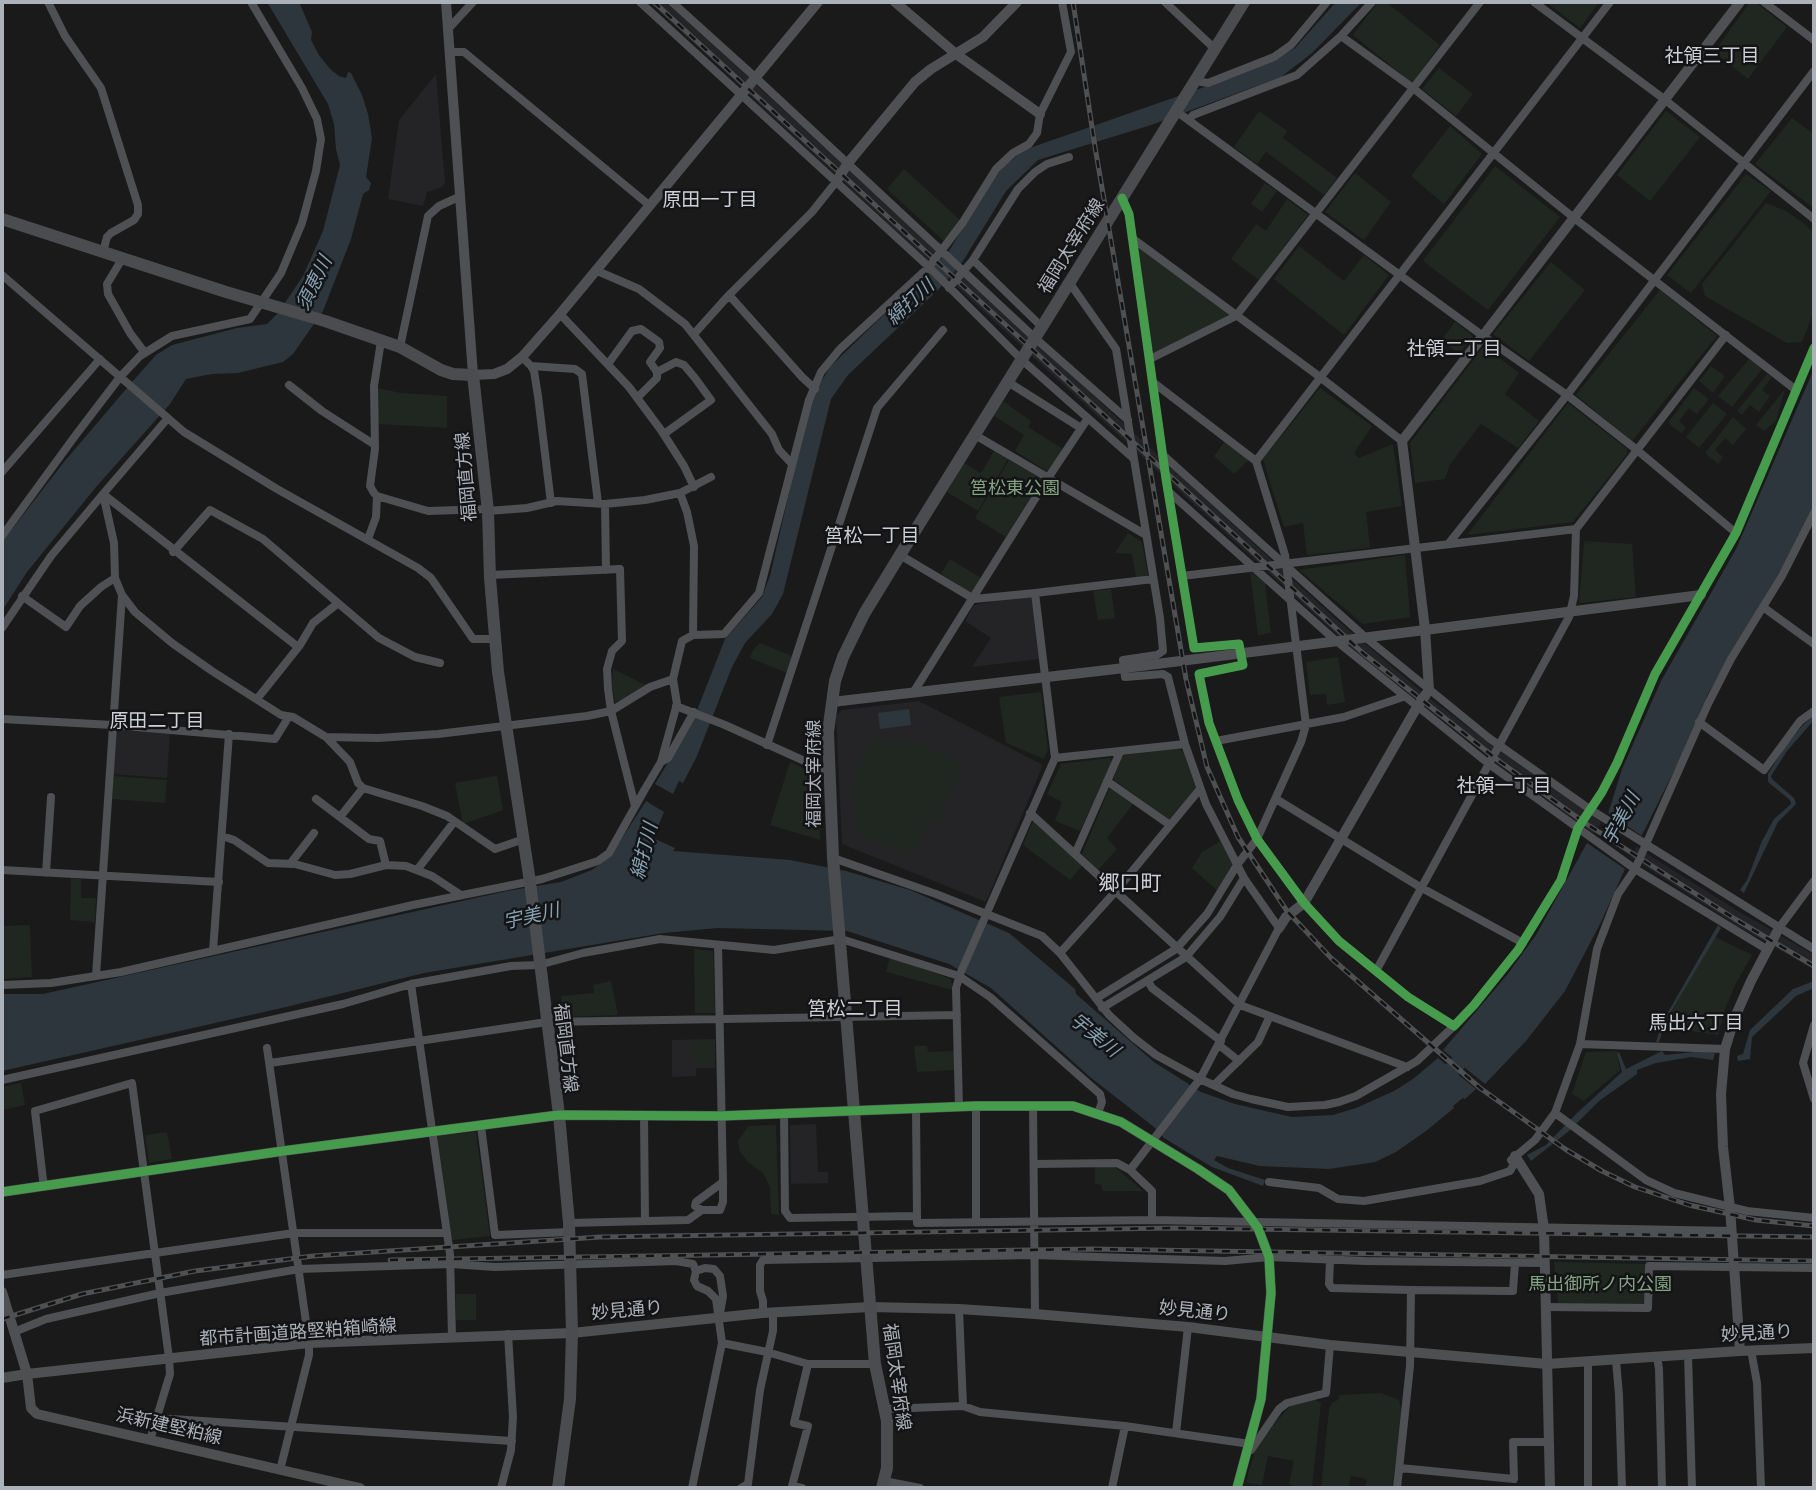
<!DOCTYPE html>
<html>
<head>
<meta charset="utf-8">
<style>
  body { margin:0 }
  #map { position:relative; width:1816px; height:1490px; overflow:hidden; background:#1a1a1a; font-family:Ubuntu,sans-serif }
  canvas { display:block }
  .frame { position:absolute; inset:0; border:4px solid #acb2ba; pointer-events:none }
</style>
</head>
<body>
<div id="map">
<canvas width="1816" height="1490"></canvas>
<div class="frame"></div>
</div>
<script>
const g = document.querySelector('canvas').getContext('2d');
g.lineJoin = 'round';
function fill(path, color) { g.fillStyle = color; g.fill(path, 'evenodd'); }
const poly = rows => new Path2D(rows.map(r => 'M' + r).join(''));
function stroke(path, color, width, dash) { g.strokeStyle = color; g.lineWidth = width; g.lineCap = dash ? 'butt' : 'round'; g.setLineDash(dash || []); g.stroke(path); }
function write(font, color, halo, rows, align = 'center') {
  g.font = font + ' Ubuntu,"Noto Sans JP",sans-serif'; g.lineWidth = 5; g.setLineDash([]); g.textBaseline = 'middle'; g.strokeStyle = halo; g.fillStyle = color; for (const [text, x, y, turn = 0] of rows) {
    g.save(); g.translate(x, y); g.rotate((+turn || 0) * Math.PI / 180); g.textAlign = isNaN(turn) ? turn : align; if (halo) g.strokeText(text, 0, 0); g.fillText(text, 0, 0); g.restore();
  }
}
const built = poly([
  [649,2,667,2,1263,552,1336,619,1428,697,1504,754,1649,855,1738,911,1814,955,1814,970,1733,923,1584,827,1498,764,1359,655,1034,358],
  [436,74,445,183,442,187,427,192,423,206,388,199,399,120],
  [1029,595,1034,601,1040,659,972,667,991,638,965,621,974,605],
  [919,701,1041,764,1042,767,986,902,842,844,836,716,842,710],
  [115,728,170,732,167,778,112,774],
  [715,1039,715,1068,696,1068,696,1076,672,1077,672,1040],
  [816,1124,818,1172,828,1172,828,1183,791,1184,790,1125]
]);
const green = poly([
  [1378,2,1386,2,1440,45,1412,83,1353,35],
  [1546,2,1599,2,1580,28],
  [1750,2,1755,2,1787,27,1748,79,1714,52],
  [1439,68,1473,94,1456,116,1422,89],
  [1259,111,1287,131,1283,138,1337,178,1324,195,1266,152,1257,164,1234,147],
  [1666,111,1700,137,1650,201,1617,175],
  [1792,118,1814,134,1814,208,1755,164],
  [1450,126,1482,154,1444,204,1411,176],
  [1495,166,1560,217,1488,310,1423,261],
  [904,169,960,220,945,242,887,189],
  [1355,173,1391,202,1364,240,1325,212],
  [1746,174,1771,191,1691,293,1667,275],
  [1265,183,1277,191,1262,212,1251,204],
  [1287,199,1308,215,1259,280,1231,259,1256,224,1266,231],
  [1766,203,1786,211,1806,225,1814,234,1814,311,1802,342,1787,343,1705,296,1702,284],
  [1138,245,1227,313,1228,317,1156,352,1153,352,1136,246],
  [1299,246,1344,281,1364,255,1389,275,1344,335,1274,279],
  [1551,262,1585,290,1529,361,1493,334],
  [1660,290,1717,336,1632,441,1576,395],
  [1455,322,1473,336,1459,354,1441,340],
  [1484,346,1519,373,1505,394,1539,421,1518,448,1481,424,1450,464,1445,479,1415,483,1410,443],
  [1749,359,1762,369,1732,407,1718,396],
  [1711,366,1725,376,1713,393,1699,381],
  [1767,374,1772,377,1762,390,1770,396,1759,412,1750,405,1742,415,1737,411],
  [377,388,401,393,447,396,447,428,378,424],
  [1320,388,1372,426,1354,453,1359,458,1393,444,1402,506,1366,512,1370,548,1307,555,1303,523,1284,527,1271,486,1263,459],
  [1694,388,1709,399,1697,414,1689,408,1679,421,1686,428,1681,433,1668,423],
  [1785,389,1776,421,1764,431,1756,425],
  [1003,401,1031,421,1028,427,1063,449,1048,472,1015,451,1024,435,994,416],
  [1568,403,1627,449,1627,454,1573,522,1467,535],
  [1713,403,1727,414,1699,448,1686,437],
  [1733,417,1746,429,1733,445,1725,438,1715,450,1723,457,1718,464,1705,453],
  [1225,441,1249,460,1234,474,1214,456],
  [994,451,1008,459,978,511,947,492,964,463,981,473],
  [1009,460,1042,479,1006,537,975,518],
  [1128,533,1142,542,1148,575,1136,577,1132,554,1115,553],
  [1584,541,1632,544,1636,597,1579,603],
  [1405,555,1410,617,1363,624,1299,570],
  [950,559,981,578,972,594,941,574],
  [1250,571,1265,583,1271,633,1258,635],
  [1111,589,1115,618,1098,620,1093,591],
  [760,643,792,656,787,673,750,658,753,650],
  [1338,657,1345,702,1327,705,1326,694,1310,695,1306,662],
  [613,669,646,685,622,700,615,702,612,687],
  [1041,692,1048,750,1044,759,1006,743,999,697],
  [871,741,916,741,964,764,937,823,929,820,913,855,859,836,852,783],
  [1178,748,1183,751,1196,788,1169,820,1113,779,1120,758,1125,755],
  [1110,758,1112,761,1080,831,1055,821,1062,802,1047,794,1061,764],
  [790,762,815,774,817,778,820,840,770,825],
  [113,776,167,780,165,803,112,799],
  [497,776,503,810,463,824,455,783],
  [1110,787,1133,804,1107,838,1117,849,1098,870,1082,854],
  [1033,821,1082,866,1070,880,1023,845],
  [1221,841,1234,865,1217,890,1192,868,1202,852],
  [71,878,81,879,81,898,96,898,95,922,70,920],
  [30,925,32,977,2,979,2,926],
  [1713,936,1752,955,1735,985,1725,1009,1718,1035,1663,1027],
  [694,949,713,951,715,1013,695,1013],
  [890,957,951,979,953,990,886,972],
  [611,981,618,1015,564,1017,561,996,594,993,593,985],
  [713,1041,713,1065,699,1065,698,1059,691,1059,691,1042],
  [914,1046,927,1046,928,1052,954,1051,954,1070,917,1072],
  [1617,1051,1620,1070,1584,1101,1572,1094,1586,1052],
  [21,1083,25,1105,2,1110,2,1087],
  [776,1125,779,1215,771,1214,770,1187,763,1173,748,1162,740,1152,738,1141,748,1126],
  [167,1132,172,1159,149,1163,145,1135],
  [476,1132,490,1236,452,1240,437,1136],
  [1095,1167,1115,1167,1143,1191,1102,1191,1102,1185,1095,1184],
  [1554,1262,1645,1264,1644,1303,1641,1305,1558,1303],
  [456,1294,476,1294,476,1320,456,1320],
  [1381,1393,1399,1400,1402,1414,1392,1488,1365,1488,1367,1479,1351,1476,1348,1488,1321,1488,1329,1409,1332,1403,1338,1400,1340,1395],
  [1313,1399,1321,1403,1312,1487,1292,1488,1292,1485,1289,1484,1294,1461,1268,1456,1262,1485,1247,1483,1246,1481,1257,1444,1292,1404]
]);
const water = poly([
  [267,2,299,2,312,32,311,40,319,55,330,69,339,76,346,78,348,72,351,73,362,95,368,114,372,138,366,177,371,183,369,190,363,194,351,239,323,311,293,354,283,362,238,373,212,374,186,379,170,404,96,487,27,572,2,611,2,542,64,462,132,382,156,355,172,345,237,328,267,324,278,313,303,276,323,231,340,165,336,149,334,124,328,104],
  [1336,2,1362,2,1312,53,1281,77,1151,125,1038,160,1006,191,963,261,939,289,848,375,831,399,783,594,772,614,745,643,732,667,697,756,683,783,679,781,673,794,655,784,692,723,725,639,762,597,770,576,810,401,830,367,949,251,990,183,1004,166,1024,150,1236,76,1275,60,1295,48],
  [1814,369,1814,508,1785,563,1708,694,1680,759,1625,869,1601,922,1565,991,1526,1041,1485,1084,1443,1050,1507,975,1536,935,1587,843,1608,814,1622,769,1661,681,1736,549],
  [909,709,911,725,880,729,878,713],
  [1814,716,1814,720,1787,751,1771,776,1772,779,1794,798,1796,804,1778,822,1744,893,1740,890,1747,880,1762,841,1774,819,1791,804,1790,800,1768,782,1768,774,1784,748,1803,725],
  [646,801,664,812,653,838,675,848,673,851,790,860,846,871,910,890,1009,933,1075,989,1076,994,1154,1062,1201,1092,1235,1104,1292,1117,1333,1115,1356,1108,1394,1091,1413,1079,1438,1058,1476,1089,1465,1099,1463,1098,1453,1106,1454,1108,1426,1131,1396,1152,1375,1162,1329,1169,1260,1166,1217,1156,1214,1160,1228,1168,1265,1180,1263,1186,1212,1167,1164,1138,1154,1127,1090,1077,991,988,949,964,847,931,717,928,664,933,424,973,286,1007,2,1071,2,994,43,994,507,891,561,882,592,870,610,857],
  [1718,925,1721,928,1666,1020,1659,1042,1656,1042,1663,1021],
  [1814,981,1814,988,1796,996,1752,1037,1750,1059,1738,1061,1737,1056,1743,1054,1750,1030,1793,989],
  [1662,1051,1665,1055,1704,1051,1715,1053,1713,1060,1691,1057,1656,1063,1637,1070,1637,1074,1599,1101,1569,1131,1531,1161,1527,1155,1546,1145,1577,1113,1622,1072,1617,1053,1619,1052,1626,1069]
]);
const pier = poly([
  [1608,813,1642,836,1625,869,1587,843]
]);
const river = poly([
  [1439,1085,1473,1046]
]);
const minor = poly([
  [48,2,65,36,101,88,138,205,138,214,134,220,111,233,107,237,103,252],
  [640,2,929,267,1022,360,1133,458],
  [672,2,755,77,1035,338,1128,420],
  [1165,2,1215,49],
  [1534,2,1664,99,1814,219],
  [1764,2,1814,40],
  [449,28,473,2],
  [1341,36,1413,88,1574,218,1796,390],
  [451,52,464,52,649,205],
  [1195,81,1208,83,1274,57,1291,45,1327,2],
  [1176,111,1483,336,1567,395,1637,450,1736,533],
  [1189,120,1193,115,1297,75,1341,36,1372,2],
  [1122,198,1129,214,1166,479,1194,648,1239,644,1243,665,1199,674,1209,723,1238,800,1257,839,1304,903,1339,941,1408,997,1454,1026,1474,1005,1518,950,1561,880,1578,828,1602,792,1617,763,1655,674,1736,533,1814,348],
  [1132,238,1320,377,1402,441],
  [122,259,107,284,108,294,130,333,145,353],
  [973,260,1042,327],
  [595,270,639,289,685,324,772,434,779,450,792,464],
  [2,275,184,432,277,489,418,568,431,578,473,639,495,639],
  [1069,282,1116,349,1160,618,1163,651,1157,655,1123,660,1125,677,1163,674,1168,677,1185,744,1206,804,1244,878,1279,928,1200,1079,1130,1170],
  [949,288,973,260,1018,189,1035,172,1047,164,1069,157],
  [729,295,802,377,815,389],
  [560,314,629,387,661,430,684,466,694,487],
  [694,334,729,295,812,212,836,182],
  [381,341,374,386,375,449,370,486,374,493,377,496,428,511,488,509],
  [400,347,428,216,439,206,461,196],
  [522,357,531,366,575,369,582,374,598,503],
  [1150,359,1236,316,1480,2],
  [608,364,632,331,641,329,659,342,660,348,650,362,657,372],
  [531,366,534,371,538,396,551,503],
  [1008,382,1081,428],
  [289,385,322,411,375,445],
  [637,398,657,378,657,372,676,362,684,365,695,378,711,400,664,434],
  [168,418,103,494,114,543,115,578,122,595,135,612,172,643,212,671,281,715,293,717,326,737,350,762,358,783,363,788,422,806,447,816,495,849,524,839],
  [975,435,1146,535],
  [1163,455,1365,637,1489,738,1591,810,1814,949],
  [1256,461,1610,2],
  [2,472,100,359],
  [1169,492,1335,640,1489,764,1635,869,1768,950],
  [680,493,711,477],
  [605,504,606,570],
  [488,511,527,508,557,501,605,504,645,500,680,493,687,512,694,546,693,635],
  [2,536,75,436,120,377,140,356,172,336,250,319,281,273,302,223,316,171,321,139,317,119,302,88,251,2],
  [368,539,376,517,377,496],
  [1449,543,1567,395,1814,71],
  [173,552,210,510,263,539,379,638,415,657,440,663],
  [900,555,974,599,1035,593,1055,758,960,974,956,988,959,1107],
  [490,575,620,569,622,641,612,651,607,669,608,689,611,711,635,806],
  [1182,576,1576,529],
  [1035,593,1153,579],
  [22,596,66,627,80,606,101,587,115,578],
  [1763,607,1814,644],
  [2,628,51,556,103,494,298,647],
  [913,693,1048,478,1088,418],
  [257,699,300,645,313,623,337,604],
  [676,706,725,725,820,768,829,769],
  [2,719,113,725,275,739,288,718],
  [1699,722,1764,770,1800,721,1814,711],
  [326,737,378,738,438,734,587,716,611,711,650,687,673,679],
  [1216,741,1344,717,1403,697],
  [767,745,877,408,943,330],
  [1055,758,1185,744],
  [661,762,677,704,673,679,682,641,693,635,724,634,759,593,809,400,821,372,840,349,929,267,963,222,996,169,1013,153,1029,144,1037,133,1040,114,1071,52,1062,2],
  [1107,781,1170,825],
  [316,799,369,839,380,841,386,865],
  [1276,799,1420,887,1523,943],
  [1030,813,1240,1005,1407,1067],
  [340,817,363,788],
  [222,836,234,840,268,863,295,864,335,875,350,874,386,865,406,866,432,876,461,895],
  [1075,854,1120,752],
  [833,858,936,894,1042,936,1060,953,1109,1015,1134,1038,1156,1055,1200,1079,1233,1094,1251,1099,1288,1107,1325,1105,1339,1102,1356,1096,1417,1061,1454,1026],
  [290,864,314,833],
  [2,870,219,882],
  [417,870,454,822],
  [46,873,51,797],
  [1779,928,1814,881],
  [213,951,229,734],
  [1060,953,1115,892,1200,789],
  [1376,971,1569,617,1574,596,1576,529,1726,335],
  [96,976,122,595],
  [1148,981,1152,988,1221,1041],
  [411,984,450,1254,452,1337],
  [2,985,51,983,121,972,413,905,542,879,598,861,609,853,645,789,661,762,668,758,694,712],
  [1097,998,1176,949,1207,914,1237,865,1257,839,1301,742,1306,725,1285,555,1256,461,1154,383],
  [1102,1008,1186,957,1220,917,1244,878],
  [1814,1025,1803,1063,1814,1099],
  [1580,1044,1725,1049],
  [1219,1045,1239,1061],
  [267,1048,309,1343,309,1355,280,1470],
  [270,1063,547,1022,957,1015],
  [2,1080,343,1004,411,984,511,966,539,965,583,953,660,939,774,950,841,939,959,976,990,997,1100,1094,1102,1102,1098,1113],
  [1214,1085,1258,1042,1269,1018],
  [1033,1105,1035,1314],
  [976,1106,976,1222],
  [916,1109,917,1216],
  [784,1113,785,1211,790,1218,917,1216,917,1223,1152,1220,1732,1231],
  [1555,1113,1646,1180,1674,1193,1747,1211,1814,1218],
  [644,1115,645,1221],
  [481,1126,495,1235,570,1232],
  [1034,1164,1117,1163,1130,1170,1152,1191,1152,1220],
  [1269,1182,1319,1188,1338,1199,1364,1201,1480,1181,1510,1171,1514,1164,1511,1160,1535,1140,1555,1113,1580,1044,1597,949,1618,894,1635,869,1708,704,1731,659,1782,576,1814,513],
  [46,1186,43,1180,35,1111,132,1083,169,1358,170,1374,150,1440],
  [702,1210,695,1206,696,1202,723,1182],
  [569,1223,688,1220,702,1210,720,1210,723,1202,723,1182,718,945],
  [1330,1260,1329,1284,1332,1288,1411,1290,1513,1291,1515,1263],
  [2,1275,294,1233,447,1233],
  [1545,1307,1648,1308,1649,1266,1814,1268],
  [959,1309,963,1406],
  [763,1313,763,1301,760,1291,760,1265,763,1260,1034,1255,1225,1261,1269,1257,1365,1261,1544,1263],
  [14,1332,46,1319,160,1293,299,1269,451,1264,495,1267,676,1261,693,1264,696,1271],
  [722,1343,767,1352,808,1364,875,1364],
  [1751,1350,1757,1383,1761,1488],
  [1688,1355,1692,1488],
  [1657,1357,1659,1369,1662,1488],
  [1616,1360,1619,1395,1622,1488],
  [885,1409,963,1406,980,1412,1125,1426,1250,1444],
  [156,1418,512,1441],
  [1176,1433,1188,1327],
  [1251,1450,1279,1409,1287,1403,1326,1393,1330,1345],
  [1400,1468,1514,1479,1513,1442,1549,1442],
  [884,1481,920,1488],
  [501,1488,511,1450,513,1417,508,1334],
  [692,1488,722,1343,716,1299,708,1291,697,1286,694,1280,696,1271,705,1268,714,1269,720,1276,723,1296,719,1319],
  [741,1488,748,1484,760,1390,773,1331,773,1313],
  [802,1488,792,1486,808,1426,794,1423,808,1364],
  [1112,1488,1125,1426],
  [1397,1488,1410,1366,1411,1290],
  [1588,1488,1588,1362]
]);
const tertiary = poly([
  [446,2,473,375,494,374,507,369,522,357,560,314,818,2],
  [895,2,956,54,1040,114],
  [836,182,848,163,915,82,931,69,983,37,1017,2],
  [832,702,1133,667,1701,595],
  [1279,928,1286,917,1304,903,1417,707,1429,690,1425,629,1402,441,1740,2],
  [1515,1156,1539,1194,1544,1229,1550,1488],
  [2,1192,283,1151,559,1115,720,1116,976,1106,1073,1106,1121,1122,1198,1169,1229,1190,1258,1228,1269,1257,1271,1293,1261,1399,1237,1488],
  [2,1292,27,1374,309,1343,572,1333],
  [1740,1351,1730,1208,1723,1147,1721,1094,1725,1049,1735,1017,1751,981,1779,928]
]);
const secondary = poly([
  [572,1333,763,1313,870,1307,959,1309,1035,1314,1188,1327,1330,1345,1547,1364,1740,1351,1814,1348],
  [2,1378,27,1374,31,1408,37,1414,360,1488]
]);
const primary = poly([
  [2,219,226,292,325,321,400,347,441,370,453,374,473,375,488,511,490,578,498,672,530,882,559,1115,569,1223,572,1333,570,1399,558,1488],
  [882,1488,887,1468,887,1421,875,1364,833,858,828,732,835,681,843,657,864,614,900,555,1244,2]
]);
const rail = poly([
  [654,2,1364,654,1499,761,1585,823,1735,919,1814,966],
  [1073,2,1095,147,1186,679,1207,767,1238,837,1287,911,1331,958,1480,1088,1565,1149,1602,1171,1635,1187,1689,1205,1756,1220,1814,1226],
  [390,1260,1092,1249,1814,1261],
  [2,1319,82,1294,195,1271,313,1256,600,1237,1174,1228,1814,1237]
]);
const cycleway = poly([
  [1122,198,1129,214,1166,479,1194,648,1239,644,1243,665,1199,674,1209,723,1238,800,1257,839,1304,903,1339,941,1408,997,1454,1026,1474,1005,1518,950,1561,880,1578,828,1602,792,1617,763,1655,674,1736,533,1814,348],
  [2,1192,283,1151,559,1115,720,1116,976,1106,1073,1106,1121,1122,1198,1169,1229,1190,1258,1228,1269,1257,1271,1293,1261,1399,1237,1488]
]);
const streetNames = [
  ["福岡太宰府線",1071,246,-58],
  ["福岡直方線",466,477,-95],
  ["福岡太宰府線",814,774,-90],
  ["福岡直方線",566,1048,83],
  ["妙見通り",627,1310,-5],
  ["妙見通り",1195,1311,6],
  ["都市計画道路堅粕箱崎線",298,1332,-4],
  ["妙見通り",1757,1333,-3],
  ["福岡太宰府線",897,1377,82],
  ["浜新建堅粕線",169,1426,13]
];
const parkNames = [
  ["筥松東公園",1015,488],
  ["馬出御所ノ内公園",1600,1284]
];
const neighbourhoodNames = [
  ["社領三丁目",1712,56],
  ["原田一丁目",710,200],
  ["社領二丁目",1454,349],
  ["筥松一丁目",872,536],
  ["原田二丁目",157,721],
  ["社領一丁目",1504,786],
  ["筥松二丁目",855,1009],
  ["馬出六丁目",1696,1023]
];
const waterNames = [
  ["須恵川",314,283,-64],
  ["綿打川",910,302,-43],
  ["宇美川",1621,819,-62],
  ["綿打川",644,851,-76],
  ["宇美川",531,916,-13],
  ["宇美川",1095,1035,39]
];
const quarterNames = [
  ["郷口町",1130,883]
];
fill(built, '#242426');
fill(green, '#202720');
fill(water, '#2d363c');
fill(pier, '#1a1a1a');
stroke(river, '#2d363c', 16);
stroke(minor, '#4e5053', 8);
stroke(tertiary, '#4e5053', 10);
stroke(secondary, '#4d4f51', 10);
stroke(primary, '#4b4c4f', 12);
stroke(rail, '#4e5051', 5);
stroke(rail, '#141416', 2.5, [8]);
stroke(cycleway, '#469c4c', 9);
write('18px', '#acb2ba', '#141416', streetNames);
write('18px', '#85a484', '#141416', parkNames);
write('19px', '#cdd0d6', '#141416', neighbourhoodNames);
write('italic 19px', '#85a2b3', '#141416', waterNames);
write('21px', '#cdd0d6', '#141416', quarterNames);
</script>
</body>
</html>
